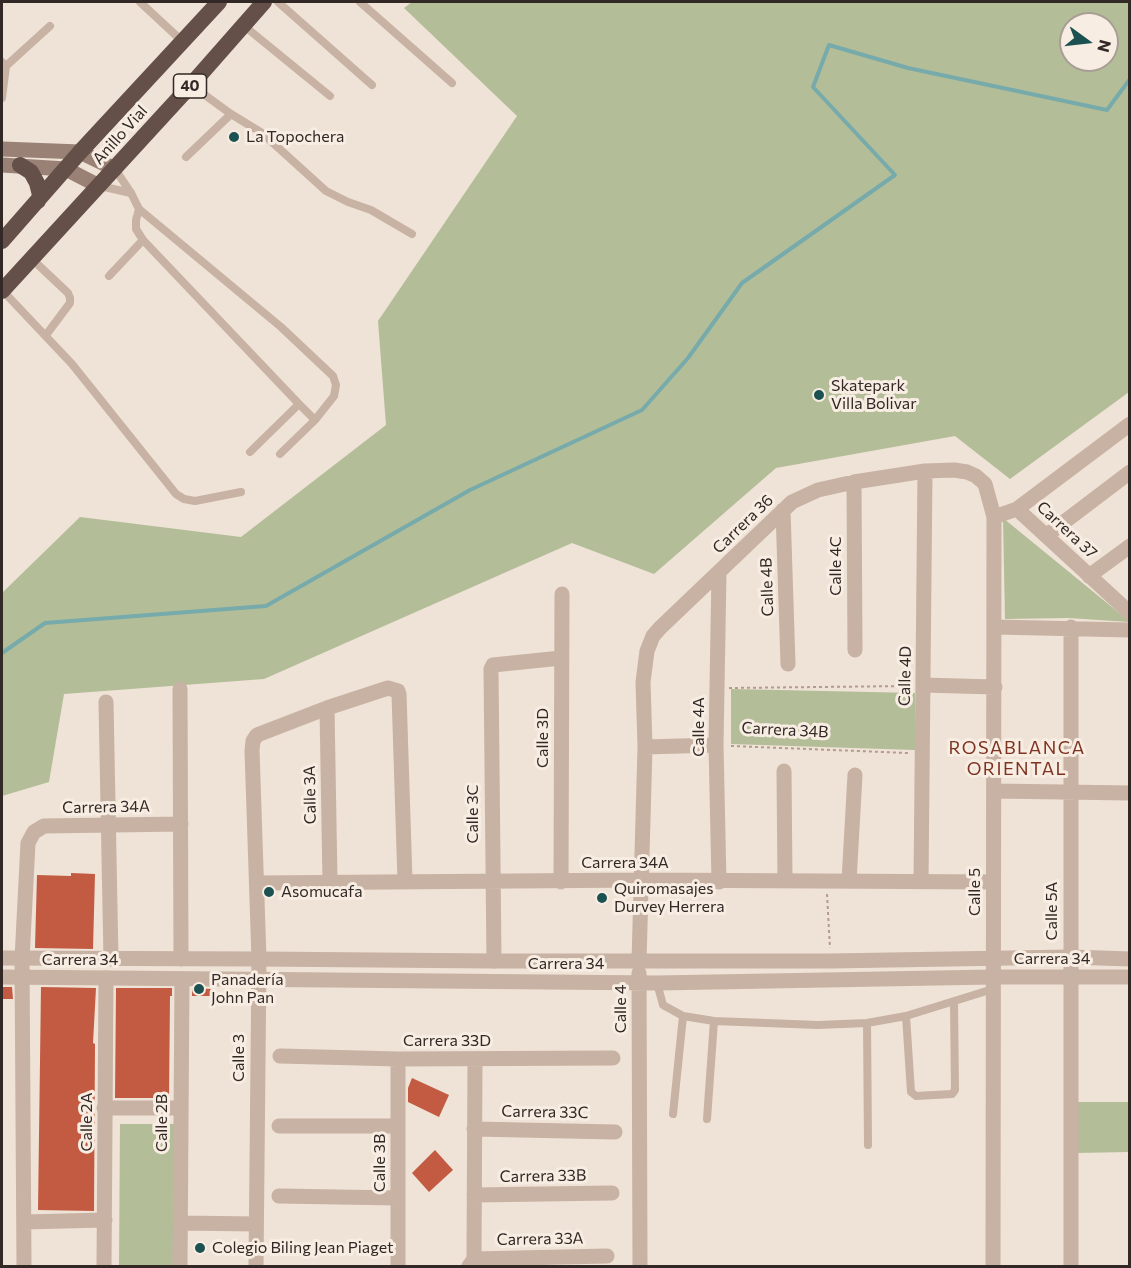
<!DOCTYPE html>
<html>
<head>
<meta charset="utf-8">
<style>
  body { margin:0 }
  #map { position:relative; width:1131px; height:1268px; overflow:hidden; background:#efe2d6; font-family:Commissioner,sans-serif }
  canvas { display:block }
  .frame { position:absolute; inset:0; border:3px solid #322825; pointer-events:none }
  .north { position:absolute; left:1059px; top:12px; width:60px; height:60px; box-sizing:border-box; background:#f8ede2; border:2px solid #a99e96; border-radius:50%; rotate:105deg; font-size:16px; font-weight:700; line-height:24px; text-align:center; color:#322825 }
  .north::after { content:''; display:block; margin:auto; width:21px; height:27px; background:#1c5152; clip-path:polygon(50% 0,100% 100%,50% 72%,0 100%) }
</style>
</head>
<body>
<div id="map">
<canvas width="1131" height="1268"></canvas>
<div class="frame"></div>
<div class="north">N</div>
</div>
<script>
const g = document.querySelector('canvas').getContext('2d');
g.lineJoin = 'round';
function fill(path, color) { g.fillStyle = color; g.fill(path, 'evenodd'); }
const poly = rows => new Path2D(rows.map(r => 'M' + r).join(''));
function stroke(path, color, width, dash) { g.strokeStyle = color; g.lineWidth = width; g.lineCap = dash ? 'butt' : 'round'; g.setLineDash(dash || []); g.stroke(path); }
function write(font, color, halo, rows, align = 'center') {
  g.font = font + ' Commissioner,sans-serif'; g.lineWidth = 6; g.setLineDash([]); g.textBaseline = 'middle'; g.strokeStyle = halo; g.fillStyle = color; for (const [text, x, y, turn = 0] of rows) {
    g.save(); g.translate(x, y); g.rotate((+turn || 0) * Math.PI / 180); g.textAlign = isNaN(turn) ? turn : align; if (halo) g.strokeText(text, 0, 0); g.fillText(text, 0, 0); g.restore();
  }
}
const green = poly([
  [412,2,1129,2,1129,392,1010,479,955,436,776,468,654,574,572,543,264,679,64,694,49,782,2,796,2,593,80,517,241,537,386,425,378,321,517,116,404,8],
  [1071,24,1107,24,1107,60,1071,60],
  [1003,518,1129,621,1129,622,1068,618,1005,619],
  [731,689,915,693,915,750,731,744],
  [1074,1102,1129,1102,1129,1152,1075,1153],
  [120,1124,176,1124,176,1266,119,1266]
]);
const stream = poly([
  [2,653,45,623,266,606,470,490,642,410,688,358,742,283,895,175,813,87,829,45,908,68,1107,110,1130,79]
]);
const building = poly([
  [71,873,95,874,93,949,35,948,37,875,71,876],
  [2,987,12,987,13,999,2,999],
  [41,987,96,988,93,1043,95,1044,94,1211,38,1210],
  [116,988,172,988,172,996,170,996,169,1098,115,1098],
  [192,988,211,989,211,996,192,996],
  [412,1078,449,1095,439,1117,408,1102,408,1088],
  [435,1150,453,1170,429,1192,412,1173]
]);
const path = poly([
  [729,688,909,686],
  [731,746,908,753],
  [827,894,830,948]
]);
const service = poly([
  [140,2,182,41],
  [278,2,372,85],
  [360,2,452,83],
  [243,25,330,96],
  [2,62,6,66,2,98],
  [6,66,50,26],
  [191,85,231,114,262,133,326,191,348,202,371,210,412,234],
  [186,157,231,114],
  [115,169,131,193,139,209,281,327,333,376,336,385,334,396,315,420,299,404],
  [100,186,131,193],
  [139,209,136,220,136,229,143,240,299,404,250,452],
  [32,259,68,293,70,298,70,303,46,335],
  [109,276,143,240],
  [3,291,72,364,176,494,184,499,195,501,241,492],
  [280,454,315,420],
  [657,983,663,1005,683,1016,714,1021,818,1025,867,1023,906,1016,993,989],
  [906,1016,911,1092,916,1096,952,1094,955,1090,954,1002],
  [867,1023,868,1145],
  [673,1114,683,1016],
  [707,1119,714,1021]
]);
const minor = poly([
  [854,482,855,650],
  [1017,509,1130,424],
  [783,510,788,664],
  [1047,535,1130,472],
  [1089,576,1130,546],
  [995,627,1130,630],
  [923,685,995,687],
  [180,689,181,959],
  [106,702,111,959],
  [327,708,330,882],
  [645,747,716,745],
  [784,771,785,881],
  [994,791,1130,793],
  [849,881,855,775],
  [561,882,562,594],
  [719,882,716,745,719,572],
  [921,882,925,471],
  [258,883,642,880,993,882],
  [494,961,491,669,493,665,561,658],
  [639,961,645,747,643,682,647,651,653,636,660,628,792,502,818,490,854,482,925,471,954,470,967,472,976,476,985,484,994,517,1017,509,1130,613],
  [280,1056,398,1059,613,1058],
  [104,1108,180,1108],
  [279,1126,398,1126],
  [474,1129,615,1132],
  [474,1195,612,1193],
  [279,1196,398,1198],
  [24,1222,105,1220],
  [181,1223,256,1224],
  [474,1259,607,1256],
  [24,1266,22,959,28,843,34,832,44,826,181,824],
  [104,1266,106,978],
  [180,1266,182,979],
  [256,1266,259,959,252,750,253,741,257,735,327,708,388,688,398,691,399,694,405,881],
  [398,1266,398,1059],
  [469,1266,474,1259,475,1059],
  [993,1266,994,517],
  [1071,1266,1071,627]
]);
const tertiary = poly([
  [2,958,259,959,494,961,830,961,1070,957,1130,959],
  [639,973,640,1266],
  [2,977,657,983,993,977,1130,977]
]);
const secondary = poly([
  [2,149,80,152,115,169],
  [2,165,66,169,99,186]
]);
const trunk = poly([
  [20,165,31,172,37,183,40,195,38,201],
  [2,241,80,152,219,2],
  [2,291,191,85,264,2]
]);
const markers = [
  [234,137,6,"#1c5152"],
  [819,395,6,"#1c5152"],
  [269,892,6,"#1c5152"],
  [602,898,6,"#1c5152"],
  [199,989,6,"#1c5152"],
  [200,1248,6,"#1c5152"]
];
const shields = [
  [190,86,33]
];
const shieldNames = [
  ["40",190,86]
];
const streetNames = [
  ["Anillo Vial",120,135,-48],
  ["Carrera 36",743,524,-44],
  ["Carrera 37",1067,530,43],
  ["Calle 4C",836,566,-90],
  ["Calle 4B",767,587,-92],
  ["Calle 4D",905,676,-89],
  ["Calle 4A",699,727,-90],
  ["Carrera 34B",785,730,3],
  ["Calle 3D",543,738,-90],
  ["Calle 3A",310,795,-91],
  ["Carrera 34A",106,807,-1],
  ["Calle 3C",473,814,-90],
  ["Carrera 34A",625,863],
  ["Calle 5",975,892,-90],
  ["Calle 5A",1052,911,-90],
  ["Carrera 34",1052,959],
  ["Carrera 34",80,960],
  ["Carrera 34",566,964],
  ["Calle 4",621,1009,-90],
  ["Carrera 33D",447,1041],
  ["Calle 3",239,1058,-90],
  ["Carrera 33C",545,1112,1],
  ["Calle 2A",87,1122,-90],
  ["Calle 2B",162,1123,-90],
  ["Calle 3B",380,1163,-90],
  ["Carrera 33B",543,1176,-1],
  ["Carrera 33A",540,1239,-1]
];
const poiNames = [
  ["La Topochera",246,137],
  ["Skatepark",831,386],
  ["Villa Bolivar",831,404],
  ["Quiromasajes",614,889],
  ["Durvey Herrera",614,907],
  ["Asomucafa",281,892],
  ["Panadería",211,980],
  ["John Pan",211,998],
  ["Colegio Biling Jean Piaget",212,1248]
];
const neighbourhoodNames = [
  ["ROSABLANCA",1017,748],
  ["ORIENTAL",1017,769]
];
fill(green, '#b3bd98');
stroke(stream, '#77abab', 4);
fill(building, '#c25b42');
stroke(path, '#b29c8e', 2, [3, 3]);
stroke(service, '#c7b2a3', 8);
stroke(minor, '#c7b2a3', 15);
stroke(tertiary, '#c7b2a3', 15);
stroke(secondary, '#9a8175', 15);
stroke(trunk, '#645049', 16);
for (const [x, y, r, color] of markers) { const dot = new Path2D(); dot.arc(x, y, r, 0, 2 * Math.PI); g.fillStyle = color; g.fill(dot); stroke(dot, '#f8ede2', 2); }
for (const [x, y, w] of shields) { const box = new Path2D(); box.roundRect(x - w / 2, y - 12, w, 24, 4.5); g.fillStyle = '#f8ede2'; g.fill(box); stroke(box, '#322825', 1.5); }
write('bold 15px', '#322825', null, shieldNames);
write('16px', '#322825', '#f8ede2', streetNames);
write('16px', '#322825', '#f8ede2', poiNames, 'left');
g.letterSpacing = '1.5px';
write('18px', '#7e3321', '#f8ede2', neighbourhoodNames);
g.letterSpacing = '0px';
</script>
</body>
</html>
